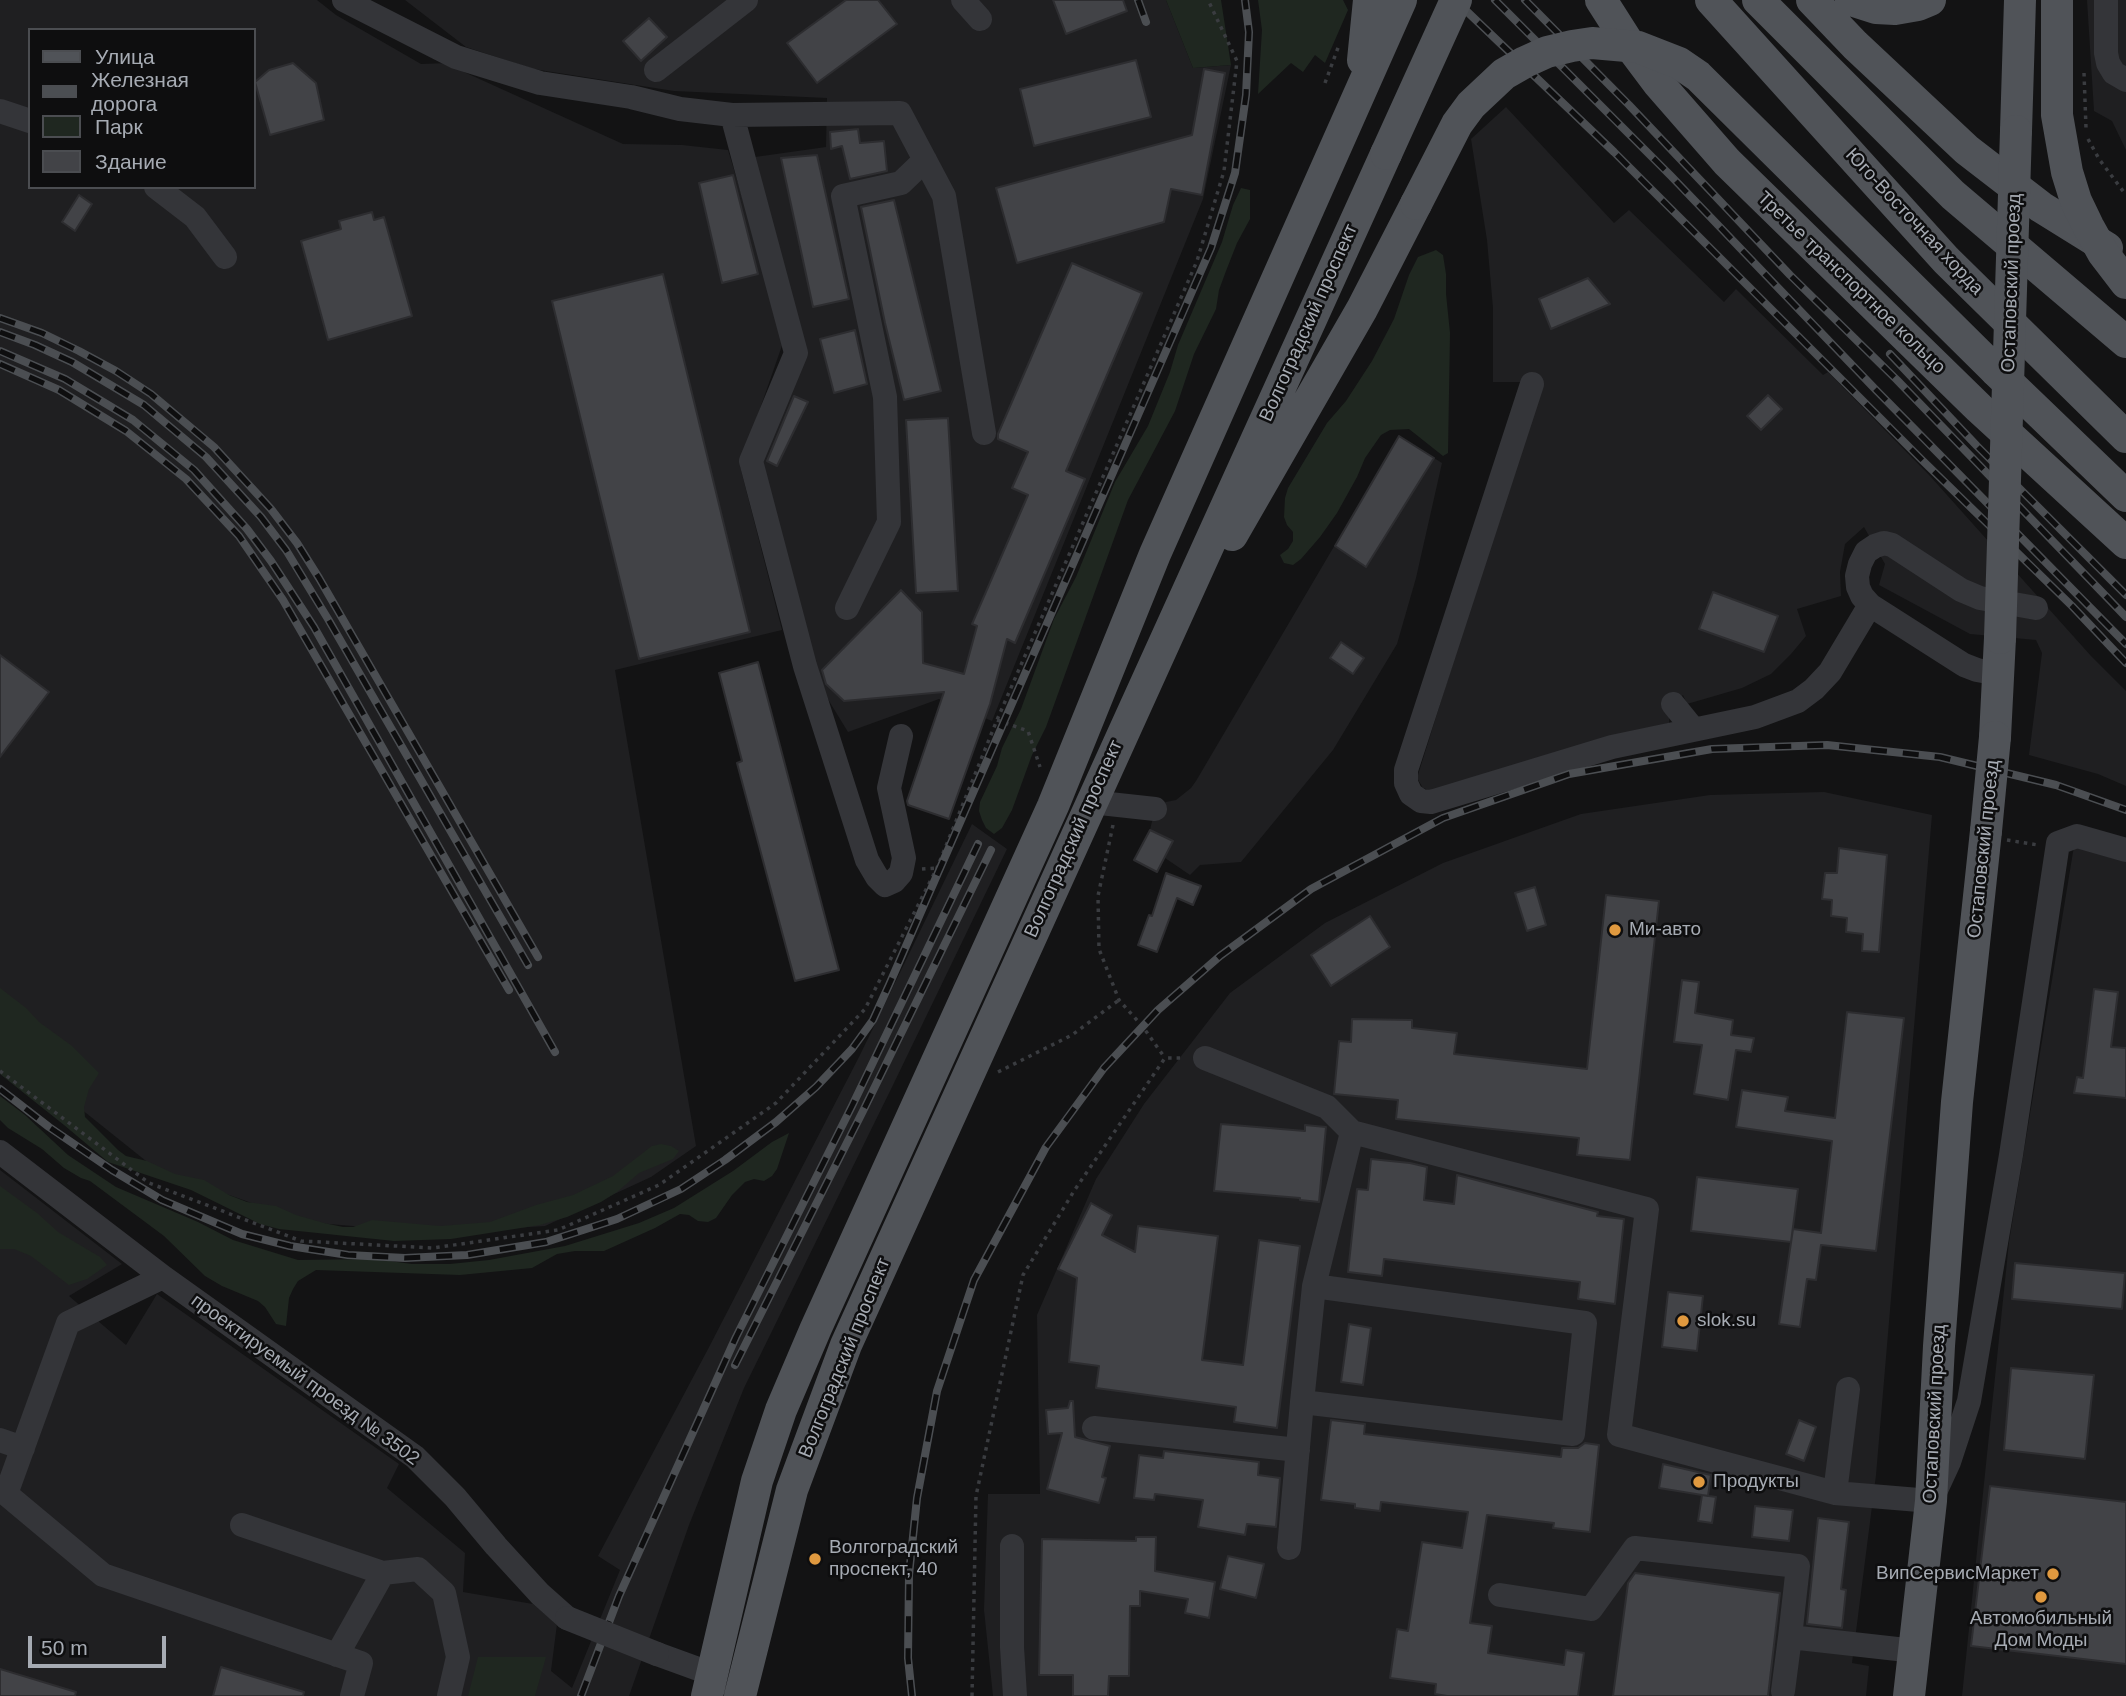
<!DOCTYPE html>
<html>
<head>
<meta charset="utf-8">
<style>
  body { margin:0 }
  #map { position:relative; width:2126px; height:1696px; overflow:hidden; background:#131314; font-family:Helvetica,sans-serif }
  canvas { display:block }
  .legend { position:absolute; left:28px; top:28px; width:228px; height:161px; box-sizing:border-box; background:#0e0e0f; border:2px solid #4b4d51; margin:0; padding:9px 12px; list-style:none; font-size:21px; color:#a6abb3 }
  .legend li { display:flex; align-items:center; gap:14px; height:35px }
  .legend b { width:35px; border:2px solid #4b4d51 }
  .scale { position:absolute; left:28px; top:1636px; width:138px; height:32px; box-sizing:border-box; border:4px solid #a6abb3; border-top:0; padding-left:9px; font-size:21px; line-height:24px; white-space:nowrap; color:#a6abb3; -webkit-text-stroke:5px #0e0e0f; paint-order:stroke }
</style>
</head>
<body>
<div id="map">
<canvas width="2126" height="1696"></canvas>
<ul class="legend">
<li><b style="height:9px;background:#505358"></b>Улица</li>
<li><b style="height:9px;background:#4b4e52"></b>Железная дорога</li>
<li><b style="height:19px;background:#1f2720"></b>Парк</li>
<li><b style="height:19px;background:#424347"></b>Здание</li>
</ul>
<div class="scale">50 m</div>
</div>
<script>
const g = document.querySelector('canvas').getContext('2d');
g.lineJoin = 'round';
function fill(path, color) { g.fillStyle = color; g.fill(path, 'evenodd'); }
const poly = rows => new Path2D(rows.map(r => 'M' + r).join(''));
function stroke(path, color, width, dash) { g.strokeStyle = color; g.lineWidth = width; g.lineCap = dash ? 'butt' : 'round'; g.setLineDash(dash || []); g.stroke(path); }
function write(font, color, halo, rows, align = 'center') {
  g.font = font + ' Helvetica,sans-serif'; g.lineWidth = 5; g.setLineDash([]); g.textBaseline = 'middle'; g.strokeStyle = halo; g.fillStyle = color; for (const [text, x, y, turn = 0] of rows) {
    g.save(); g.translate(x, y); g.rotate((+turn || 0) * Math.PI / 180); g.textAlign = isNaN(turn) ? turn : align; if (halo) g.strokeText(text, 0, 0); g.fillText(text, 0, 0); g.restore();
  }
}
const built = poly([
  [0,0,317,0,336,15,421,64,449,63,464,72,623,144,682,145,728,150,785,337,740,466,782,630,615,670,696,1146,651,1177,545,1226,436,1233,305,1222,156,1169,86,1113,0,1048],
  [30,30,254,30,254,187,30,187],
  [405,0,1166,0,1193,68,1231,65,1203,199,992,721,939,699,848,732,818,683,760,457,805,357,755,157,826,147,827,98,674,91,533,69,466,47],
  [2087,0,2126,0,2126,150,2112,121,2094,111],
  [1506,107,1614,223,1629,210,1724,302,1736,289,1823,375,1828,372,1930,476,2091,656,2126,691,2126,786,2098,774,2029,755,2042,653,2036,640,1970,634,1879,585,1885,564,1864,527,1845,544,1840,572,1841,596,1797,609,1806,636,1791,654,1771,674,1742,688,1687,704,1683,695,1673,704,1670,711,1669,723,1435,792,1423,788,1417,778,1539,387,1526,382,1493,382,1493,308,1487,240,1471,139],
  [1399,436,1442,463,1416,578,1397,644,1333,750,1241,862,1200,865,1190,875,1165,858,1173,841,1150,830,1156,804,1176,800,1191,788,1196,781],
  [1824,792,1932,815,1876,1475,1852,1663,1869,1666,1866,1696,993,1696,984,1610,988,1494,1040,1494,1037,1315,1096,1179,1144,1104,1230,993,1325,923,1443,863,1581,814,1710,795],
  [972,824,1007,849,893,1085,744,1388,689,1525,629,1696,0,1696,0,1170,122,1264,69,1296,126,1345,157,1294,399,1464,387,1488,465,1553,463,1592,533,1604,557,1624,551,1671,572,1688,620,1570,598,1556,707,1351,859,1057],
  [2074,846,2126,858,2126,1696,1962,1696,2009,1242]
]);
const green = poly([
  [1166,0,1221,0,1231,65,1193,68],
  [1258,0,1343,0,1348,10,1325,63,1315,55,1303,72,1291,63,1258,94,1262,30],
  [1241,188,1250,190,1250,219,1237,243,1226,271,1219,290,1216,309,1194,354,1175,411,1128,500,1046,727,1032,755,1012,810,1002,828,994,834,986,828,982,820,979,811,980,802,997,766,1002,748,1021,709,1054,619,1076,577,1115,482,1148,426,1170,372,1178,345,1222,242,1233,205],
  [1436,250,1443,255,1446,274,1446,294,1450,333,1448,453,1443,456,1409,429,1390,430,1381,435,1365,458,1357,477,1337,513,1320,537,1301,559,1293,565,1284,563,1280,555,1288,549,1293,541,1293,532,1287,525,1284,517,1285,498,1288,488,1327,423,1346,401,1372,361,1394,319,1409,275,1418,257],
  [0,988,26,1008,39,1022,72,1046,99,1073,89,1089,84,1107,85,1117,118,1150,126,1156,147,1161,175,1174,204,1180,229,1195,247,1202,276,1206,296,1215,324,1223,343,1227,353,1227,372,1220,440,1226,490,1222,536,1205,573,1195,613,1176,652,1146,661,1144,671,1146,679,1151,673,1159,639,1173,617,1192,601,1202,567,1217,540,1225,451,1239,394,1241,279,1229,260,1224,191,1190,108,1162,64,1125,0,1074],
  [0,1096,25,1115,68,1155,116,1187,198,1222,233,1240,298,1260,374,1259,412,1264,450,1264,489,1260,565,1246,639,1223,674,1208,733,1171,772,1142,789,1133,777,1169,772,1176,764,1181,754,1179,745,1182,732,1195,716,1218,708,1222,698,1221,689,1215,680,1214,655,1228,604,1251,575,1251,557,1254,532,1268,460,1275,316,1270,298,1281,293,1289,289,1298,286,1326,276,1324,265,1307,258,1301,222,1286,205,1276,164,1236,90,1181,81,1178,64,1168,42,1149,8,1128,0,1120],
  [0,1186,37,1213,58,1232,100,1257,107,1265,87,1279,69,1285,31,1256,14,1249,0,1249],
  [478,1657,546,1657,535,1696,468,1696]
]);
const building = poly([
  [846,0,878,0,897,24,817,83,787,43,846,0],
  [1053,0,1123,0,1127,11,1066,34,1053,0],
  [649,18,667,37,641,61,623,41,649,18],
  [1136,60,1151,117,1034,146,1020,89,1136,60],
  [293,63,316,83,324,120,270,135,255,82,269,70,293,63],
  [1204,69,1225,73,1202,195,1171,189,1164,222,1017,263,996,188,1192,135,1204,69],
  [858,129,860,143,884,141,887,171,850,179,842,146,831,149,830,132,858,129],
  [817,155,849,299,813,307,781,158,817,155],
  [733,175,758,274,722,283,699,183,733,175],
  [79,195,92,204,75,231,62,222,79,195],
  [894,200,941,391,904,400,885,323,861,207,894,200],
  [372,212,374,220,384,217,412,316,328,340,301,241,341,229,339,221,372,212],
  [1072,263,1142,293,1066,471,1085,479,1015,643,1007,639,990,704,949,819,908,805,907,801,944,692,844,701,826,684,822,670,901,590,922,612,923,663,964,674,977,626,972,624,1028,495,1012,488,1028,452,998,439,998,434,1072,263],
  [663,274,750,632,639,659,552,301,663,274],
  [1588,278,1610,304,1551,329,1539,299,1588,278],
  [855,330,867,384,834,393,820,339,855,330],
  [1768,395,1782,409,1761,430,1747,416,1768,395],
  [794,396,808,402,777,466,767,461,794,396],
  [948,418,958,591,916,593,906,420,948,418],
  [1399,436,1434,458,1366,567,1335,546,1399,436],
  [1713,592,1778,616,1764,652,1699,629,1713,592],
  [1341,642,1364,658,1353,674,1330,658,1341,642],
  [0,655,49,692,0,757,0,655],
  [758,662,839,970,795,981,737,763,742,761,719,673,758,662],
  [1150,830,1173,841,1157,872,1134,860,1150,830],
  [1839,848,1887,855,1879,952,1862,951,1863,934,1846,932,1847,918,1831,916,1832,900,1822,899,1825,873,1837,873,1839,848],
  [1166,873,1201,886,1193,905,1177,898,1157,952,1138,945,1149,915,1152,916,1166,873],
  [1535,887,1546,925,1527,931,1515,893,1535,887],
  [1606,895,1659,901,1630,1160,1577,1155,1579,1138,1396,1119,1398,1100,1334,1094,1339,1041,1351,1042,1352,1019,1412,1020,1412,1028,1457,1033,1454,1054,1587,1069,1606,895],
  [1370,916,1390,947,1331,986,1311,955,1370,916],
  [1682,980,1699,982,1695,1013,1733,1020,1731,1035,1754,1038,1751,1052,1736,1050,1728,1100,1694,1094,1702,1045,1674,1042,1682,980],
  [2094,989,2118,992,2111,1047,2126,1048,2126,1098,2074,1093,2077,1077,2083,1078,2094,989],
  [1847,1012,1904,1018,1876,1251,1821,1245,1816,1280,1807,1279,1800,1327,1779,1324,1793,1229,1821,1233,1832,1141,1736,1127,1742,1090,1788,1097,1785,1111,1835,1118,1847,1012],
  [1221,1124,1305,1131,1305,1125,1326,1127,1319,1202,1300,1200,1300,1198,1214,1191,1221,1124],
  [1371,1159,1410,1163,1427,1167,1424,1200,1454,1204,1457,1175,1598,1212,1597,1216,1624,1219,1615,1304,1578,1299,1580,1282,1384,1259,1382,1276,1348,1272,1357,1189,1368,1190,1371,1159],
  [1697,1177,1798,1189,1791,1242,1691,1231,1697,1177],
  [1091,1203,1112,1215,1102,1235,1135,1252,1138,1226,1218,1236,1202,1360,1243,1365,1259,1240,1300,1246,1277,1428,1234,1422,1236,1407,1096,1388,1099,1366,1069,1362,1077,1278,1058,1269,1091,1203],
  [2015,1263,2125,1273,2122,1309,2012,1299,2015,1263],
  [1668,1292,1703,1296,1697,1351,1662,1347,1668,1292],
  [1349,1324,1371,1328,1363,1385,1341,1382,1349,1324],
  [2011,1368,2094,1375,2085,1459,2004,1450,2011,1368],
  [1070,1401,1073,1401,1075,1437,1110,1446,1102,1477,1106,1478,1099,1503,1047,1489,1062,1433,1048,1434,1046,1410,1068,1408,1070,1401],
  [1331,1420,1365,1424,1364,1434,1561,1457,1562,1448,1578,1448,1585,1443,1599,1445,1590,1532,1553,1528,1554,1523,1487,1515,1470,1623,1492,1626,1488,1653,1564,1665,1566,1650,1584,1653,1578,1696,1447,1696,1435,1694,1436,1684,1390,1678,1397,1629,1408,1631,1422,1542,1462,1548,1468,1512,1381,1502,1380,1511,1355,1508,1355,1504,1321,1500,1331,1420],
  [1799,1420,1816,1427,1804,1461,1786,1454,1799,1420],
  [1164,1451,1259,1462,1258,1475,1280,1478,1276,1527,1247,1524,1245,1535,1198,1527,1203,1500,1155,1494,1154,1500,1134,1498,1139,1455,1163,1458,1164,1451],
  [1663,1464,1711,1475,1708,1496,1659,1488,1663,1464],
  [1990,1486,2126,1502,2126,1664,1971,1646,1990,1486],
  [1702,1495,1716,1497,1712,1523,1698,1521,1702,1495],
  [1755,1506,1793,1510,1789,1541,1752,1537,1755,1506],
  [1818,1518,1849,1522,1841,1589,1846,1590,1842,1628,1807,1624,1818,1518],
  [1136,1537,1156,1537,1155,1571,1215,1582,1209,1618,1185,1613,1188,1599,1140,1591,1140,1606,1130,1606,1129,1676,1109,1676,1108,1696,1073,1696,1073,1675,1039,1675,1042,1539,1136,1541,1136,1537],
  [1228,1556,1264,1564,1256,1598,1220,1589,1228,1556],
  [1635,1573,1780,1593,1768,1696,1613,1696,1628,1583,1635,1573],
  [221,1667,304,1692,303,1696,213,1696,221,1667],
  [0,1669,76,1692,75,1696,0,1696,0,1669]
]);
const path = poly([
  [2084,73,2086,128],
  [1325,83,1339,45],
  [2088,139,2099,159,2126,195],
  [997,720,1028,731,1040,767],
  [1113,825,1098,896,1099,949,1119,1000,1143,1027,1165,1058],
  [2007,840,2038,845],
  [922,869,937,868],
  [0,1071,149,1183,301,1241,433,1248,558,1230,659,1185,776,1103,865,1009,937,868,997,720,1197,261,1224,171,1237,61,1208,0],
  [998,1072,1072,1035,1119,1000],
  [972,1696,976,1496,1023,1275,1074,1191,1165,1058,1185,1058]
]);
const minor = poly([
  [344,0,456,57,540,83,631,97,680,109,732,115,900,113,944,196,984,433],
  [963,0,980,19],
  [2106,0,2106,53,2108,63,2114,73,2126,80],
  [656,70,746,0],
  [0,111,30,121],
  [732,115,796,353,751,461,805,666,867,860,877,877,885,885,894,881,901,873,904,858,889,788,901,736],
  [156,187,195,217,225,257],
  [1532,384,1406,770,1406,783,1411,794,1421,801,1431,802,1612,747,1755,717,1798,701,1814,689,1830,672,1870,605],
  [847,608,889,522,885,397,843,196,901,183,925,160],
  [1999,674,1977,670,1964,665,1870,605,1862,596,1858,587,1857,576,1860,564,1866,552,1875,546,1884,543,1892,545,1961,590,1980,598,2036,608],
  [1673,704,1694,730],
  [1091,802,1155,809],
  [1205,1058,1327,1107,1352,1132,1647,1209,1619,1435,1835,1493,1931,1501,1949,1462,1969,1401,2011,1155,2058,843,2077,836,2126,850],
  [0,1152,163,1277,415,1457,455,1497,496,1546,540,1594,567,1618],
  [163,1277,68,1323,6,1494,103,1575,361,1663,352,1696],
  [1314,1286,1585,1323,1573,1434,1302,1402,1314,1286],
  [1314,1286,1352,1132],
  [1094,1428,1298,1450],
  [0,1440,23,1448],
  [1835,1493,1848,1389],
  [242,1525,383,1573],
  [1012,1546,1012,1647,1015,1696],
  [1289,1548,1302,1402],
  [1500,1595,1591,1609,1635,1548,1798,1566,1790,1637,1915,1651],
  [657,1654,712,1674],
  [337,1655,383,1573,418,1569,444,1593,458,1657,449,1696],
  [1783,1691,1790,1637]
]);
const major = poly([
  [1601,0,1631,47,1658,83,1727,162,1979,408,2126,543],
  [1711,0,1946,260,2126,437],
  [1758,0,1953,195,2126,342],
  [1812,0,1855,45,1967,150,2041,207,2107,248],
  [1851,0,1876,8,1895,9,1918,5,1930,0],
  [1363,60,1369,0],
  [2016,131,2020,0],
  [1996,371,2126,496],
  [1232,535,1362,309,1416,204],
  [1995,737,2000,638],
  [707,1696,757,1481,781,1410,816,1328,1053,806,1155,554,1401,0],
  [740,1696,792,1490,846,1345,1386,154],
  [1909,1696,1931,1501,1939,1346,1957,1102,1986,831]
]);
const rail = poly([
  [1138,0,1146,22],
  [1455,0,1614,152,1922,460,2072,606,2126,663],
  [1495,0,1671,176,1876,390,2126,644],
  [1525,0,1629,105,1790,275,1897,380,2126,617],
  [0,318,42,333,79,351,116,371,151,394,214,447,271,509,297,543,319,578,538,957],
  [0,332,35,345,72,362,144,405,206,457,261,517,286,550,328,619,528,965],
  [0,351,65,379,133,420,194,470,247,529,271,561,314,627,555,1052],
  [1890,354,1977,446,2126,595],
  [0,364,59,390,126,431,186,479,239,536,283,600,509,990],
  [0,1089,49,1127,112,1170,162,1200,242,1234,290,1246,348,1255,405,1258,467,1255,546,1242,617,1219,681,1189,725,1160,776,1122,816,1087,852,1049,873,1020,889,985,1211,248,1235,173,1246,95,1249,32,1245,0],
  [735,1365,863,1111,991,850],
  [581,1696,619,1596,736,1337,852,1106,978,844],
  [912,1696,908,1658,909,1575,917,1498,937,1391,974,1280,1046,1147,1104,1068,1158,1010,1220,956,1311,889,1443,818,1569,774,1712,749,1827,745,1940,757,2056,785,2126,810]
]);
const minorBridge = poly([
  [567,1618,657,1654]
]);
const majorBridge = poly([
  [2057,0,2057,115,2067,172,2076,201,2088,226,2103,253,2126,283],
  [1386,154,1456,0],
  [1416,204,1457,124,1471,105,1504,74,1525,62,1547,52,1572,46,1592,43,1638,47,1679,63,1698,76,1996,371],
  [2000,638,2016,131],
  [1986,831,1995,737]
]);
const markers = [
  [1615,930,7,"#e0993f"],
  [1683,1321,7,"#e0993f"],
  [1699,1482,7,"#e0993f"],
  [815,1559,7,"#e0993f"],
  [2053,1574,7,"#e0993f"],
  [2041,1597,7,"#e0993f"]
];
const streetNames = [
  ["Юго-Восточная хорда",1914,222,47],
  ["Третье транспортное кольцо",1851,283,44],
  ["Остаповский проезд",2012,283,-88],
  ["Волгоградский проспект",1309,323,-66],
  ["Волгоградский проспект",1074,839,-66],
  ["Остаповский проезд",1984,849,-84],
  ["Волгоградский проспект",845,1358,-68],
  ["проектируемый проезд № 3502",305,1380,36],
  ["Остаповский проезд",1935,1414,-87]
];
const poiNames = [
  ["Ми-авто",1629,930],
  ["slok.su",1697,1321],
  ["Продукты",1713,1482],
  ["Волгоградский",829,1548],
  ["проспект, 40",829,1570],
  ["ВипСервисМаркет",2039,1574,"right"],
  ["Автомобильный",2041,1619,"center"],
  ["Дом Моды",2041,1641,"center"]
];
fill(built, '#1f1f21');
fill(green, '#1f2720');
fill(building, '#424347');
stroke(building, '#2d2d30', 2);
stroke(path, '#3a3c40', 3.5, [3.5, 5]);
stroke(minor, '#343539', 24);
stroke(major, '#505358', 32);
stroke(rail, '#4b4e52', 8);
stroke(rail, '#0e0e0f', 5, [16]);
stroke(minorBridge, '#343539', 24);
stroke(majorBridge, '#505358', 32);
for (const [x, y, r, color] of markers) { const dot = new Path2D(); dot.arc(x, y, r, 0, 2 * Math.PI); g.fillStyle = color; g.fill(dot); stroke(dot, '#0e0e0f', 2.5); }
write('19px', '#a6abb3', '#0e0e0f', streetNames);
write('19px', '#a6abb3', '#0e0e0f', poiNames, 'left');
</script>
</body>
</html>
